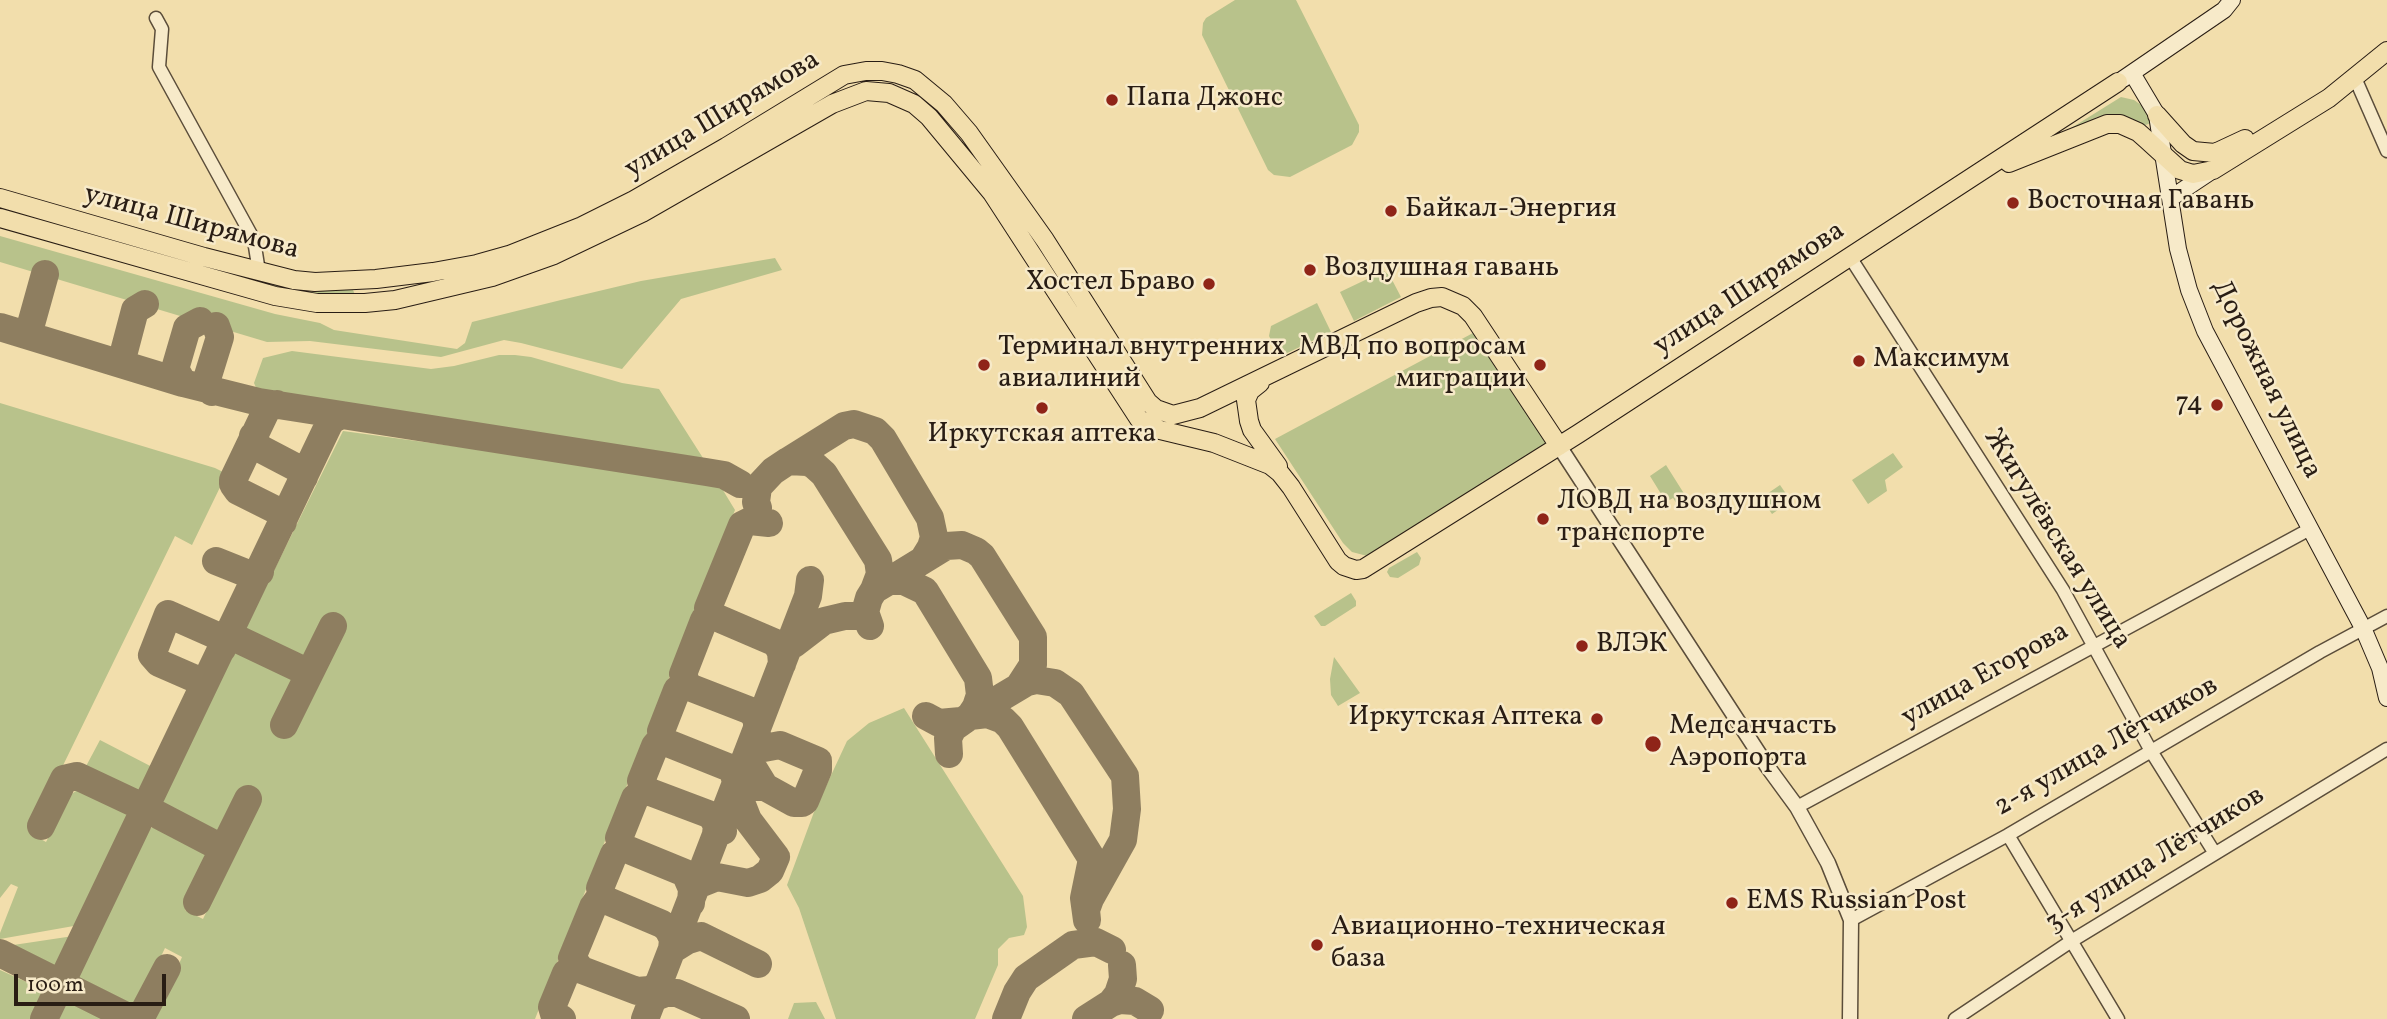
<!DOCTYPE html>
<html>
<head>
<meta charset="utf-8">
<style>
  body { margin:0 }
  #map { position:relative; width:2387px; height:1019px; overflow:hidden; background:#f2deac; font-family:Vollkorn,serif }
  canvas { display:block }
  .scale { position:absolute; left:14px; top:974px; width:152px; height:32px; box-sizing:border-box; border:4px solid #291d14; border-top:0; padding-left:9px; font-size:21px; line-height:24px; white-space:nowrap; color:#291d14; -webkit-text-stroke:5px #f7eac9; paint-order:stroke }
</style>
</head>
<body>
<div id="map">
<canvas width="2387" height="1019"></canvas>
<div class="scale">100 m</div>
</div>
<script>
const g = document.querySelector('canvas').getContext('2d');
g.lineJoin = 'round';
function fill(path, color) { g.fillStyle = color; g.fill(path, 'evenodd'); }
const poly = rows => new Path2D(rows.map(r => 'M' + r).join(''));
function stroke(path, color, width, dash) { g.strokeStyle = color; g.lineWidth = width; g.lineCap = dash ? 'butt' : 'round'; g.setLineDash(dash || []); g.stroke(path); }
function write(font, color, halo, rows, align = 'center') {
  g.font = font + ' Vollkorn,serif'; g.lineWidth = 5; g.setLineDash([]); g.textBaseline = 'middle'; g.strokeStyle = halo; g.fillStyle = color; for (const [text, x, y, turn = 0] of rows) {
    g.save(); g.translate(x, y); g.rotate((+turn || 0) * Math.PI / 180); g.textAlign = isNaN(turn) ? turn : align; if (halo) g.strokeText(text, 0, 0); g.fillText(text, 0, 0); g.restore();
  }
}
const green = poly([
  [1235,0,1296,0,1359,125,1359,132,1352,145,1290,177,1274,175,1268,170,1202,35,1203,23,1206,18],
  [2121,97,2134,100,2147,109,2151,123,2143,126,2108,115,2097,117,2060,138,2060,135],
  [0,204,319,290,353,290,356,297,279,293,0,211],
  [0,236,275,314,320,323,334,330,457,349,465,343,472,322,561,300,641,281,775,258,782,270,681,299,622,369,521,343,504,340,441,357,310,341,267,342,0,262],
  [1384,271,1390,276,1401,297,1354,321,1340,292],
  [1317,303,1331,332,1283,355,1278,354,1269,336,1271,326],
  [1473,333,1549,445,1371,557,1352,552,1343,543,1275,439],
  [292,351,431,369,454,366,499,355,515,355,531,357,622,383,659,389,703,458,258,392,254,383,263,358],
  [0,403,215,468,223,472,225,477,192,545,175,536,30,833,46,842,70,795,79,789,129,815,133,823,85,924,0,939,0,933,18,887,11,884,0,898],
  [343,431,718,482,735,510,535,1019,155,1019,182,957,165,948,133,1015,73,987,146,831,155,826,213,853,185,910,203,919,261,797,244,789,218,843,163,816,158,806,236,646,299,673,272,731,289,737,344,622,328,614,303,663,241,637],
  [1893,453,1903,467,1885,480,1887,491,1868,504,1852,480],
  [1666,465,1690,503,1680,509,1673,498,1666,502,1650,476],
  [1780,485,1791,501,1772,514,1761,498],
  [1417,552,1421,558,1419,565,1398,578,1390,577,1387,572,1389,568],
  [1351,593,1356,601,1356,606,1325,626,1321,626,1314,616],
  [1334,657,1360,693,1338,706,1331,695,1330,679],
  [904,708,1023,896,1027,927,1024,935,1009,938,998,949,998,965,975,1019,836,1019,799,908,787,885,814,812,847,741,869,723],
  [100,740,158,770,146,799,139,803,86,778,84,770],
  [80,935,61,976,55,977,0,950,0,947],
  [0,970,51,993,39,1019,0,1019],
  [65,1000,104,1019,56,1019],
  [816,1002,825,1019,788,1019,794,1003]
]);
const taxiway = poly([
  [0,327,183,383,259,402,706,472,724,475,740,484],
  [28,335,45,274],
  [121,363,135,310,145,304],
  [183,383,175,369,187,328,200,321],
  [212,392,207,379,220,337,216,326],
  [277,404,267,409,233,480,233,484,238,491,280,512,283,522],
  [253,436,259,448,301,470,304,477],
  [788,461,844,426,854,424,875,431,883,439,930,518,934,537,931,547,923,560],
  [758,508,756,502,758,487,773,471,788,461,807,462,814,465,824,474,878,560,880,574,874,590],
  [216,561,251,575,260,572],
  [889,581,946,546,962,545,976,551,982,556,1033,637,1033,665,1020,685],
  [713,616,708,608,742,525,750,521,769,523],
  [870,626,865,612,869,598,874,590,889,581,904,581,925,591,978,678,980,695,976,707,970,716],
  [229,635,309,673],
  [789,645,794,644,824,621,845,616,857,616],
  [687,685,683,674,704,620,710,616,713,616,776,643,781,652,782,664],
  [201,691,201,682,198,680,159,663,152,655,168,614,220,637,223,643,222,649],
  [926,716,939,723,961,721],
  [284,725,333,626],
  [663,740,661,731,677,690,684,685,751,711,757,719,757,729],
  [949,754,948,738,953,728,970,716,987,714,1003,720,1010,727,1092,859,1084,898,1087,920,1086,910,1090,899,1123,840,1127,809,1125,776,1071,694,1055,683,1036,680,1027,682,970,716],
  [650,792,643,787,641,781,655,746,660,740,730,768,734,774,736,783],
  [41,826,64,779,77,776,145,808,212,843,218,847,221,852],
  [624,848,619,838,635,798,642,792,650,792,711,815,717,825,716,834,723,831],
  [697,885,717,877,748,883,760,879,770,871,776,857,748,820,735,787,765,787,794,803,802,803,805,801,818,770,818,761,780,745,753,750,747,754,749,761,765,787],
  [603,899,600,888,614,854,624,848,685,873,692,889,691,903],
  [197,902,248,799],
  [0,953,132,1019],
  [579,967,572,958,593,907,598,900,603,899,662,924,668,929,673,939,672,950,688,940,701,936,758,964],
  [653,998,666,993,677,993,736,1019],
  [1111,1003,1120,1000,1135,1001,1150,1010],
  [44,1019,329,424,333,419,342,415],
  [140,1019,167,968],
  [562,1019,554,1014,552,1007,566,973,574,967,637,991,650,990,658,985,660,980],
  [645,1019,808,596,810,580],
  [1006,1019,1017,992,1026,978,1073,945,1096,942,1112,950],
  [1086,1019,1111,1003,1118,994,1123,979,1122,965]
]);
const minor = poly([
  [156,18,162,29,159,67,254,240,259,272],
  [2355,78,2387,151],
  [1850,257,2063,590,2151,751,2214,852],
  [1797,807,2310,529],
  [2008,835,2118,1019],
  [1851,920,2008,835,2320,652,2387,616],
  [1955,1019,2073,940,2387,749]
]);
const tertiary = poly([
  [1559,446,1767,766,1797,807,1828,863,1851,920,1850,1019]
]);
const secondary = poly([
  [2132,73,2157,115,2178,249,2189,290,2205,331,2363,628,2380,668,2387,698],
  [2123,79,2224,10,2232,0],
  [2171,198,2210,172]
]);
const primary = poly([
  [2157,115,2183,144,2193,151,2215,153,2245,139],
  [2009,163,2107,124,2120,124,2138,132,2147,140,2180,170,2193,174,2213,170,2329,98,2387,51],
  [0,198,204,257,294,280,315,282,376,279,433,272,477,264,509,255,582,226,634,200,726,147,844,75,866,71,882,71,898,74,915,80,944,104,969,133,1045,240,1148,402,1156,409,1173,415,1200,408,1416,303,1431,298,1442,297,1463,306,1473,316,1559,446],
  [0,218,275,296,317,303,365,303,395,300,492,277,554,255,642,213,832,104,866,91,889,93,914,104,929,117,992,193,1139,419,1160,430,1214,443,1270,465,1280,473,1291,487,1338,561,1344,566,1356,570,1363,569,1578,434,2118,82],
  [1260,383,1250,391,1246,400,1249,421,1252,430,1278,466]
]);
const markers = [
  [1112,100,7,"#8f2418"],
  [2013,203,7,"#8f2418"],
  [1391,211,7,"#8f2418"],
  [1310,270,7,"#8f2418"],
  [1209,284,7,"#8f2418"],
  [1859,361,7,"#8f2418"],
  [984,365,7,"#8f2418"],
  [1540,365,7,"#8f2418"],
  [2217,405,7,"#8f2418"],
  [1042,408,7,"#8f2418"],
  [1543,519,7,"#8f2418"],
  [1582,646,7,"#8f2418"],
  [1597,719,7,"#8f2418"],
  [1653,744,9,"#8f2418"],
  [1732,903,7,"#8f2418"],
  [1317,945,7,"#8f2418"]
];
const poiNames = [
  ["Папа Джонс",1126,100],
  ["Восточная Гавань",2027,203],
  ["Байкал-Энергия",1405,211],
  ["Воздушная гавань",1324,270],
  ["Хостел Браво",1195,284,"right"],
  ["Терминал внутренних",998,349],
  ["авиалиний",998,381],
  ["МВД по вопросам",1526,349,"right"],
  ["миграции",1526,381,"right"],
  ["Максимум",1873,361],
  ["74",2203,405,"right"],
  ["Иркутская аптека",1042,436,"center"],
  ["ЛОВД на воздушном",1557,503],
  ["транспорте",1557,535],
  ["ВЛЭК",1596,646],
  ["Иркутская Аптека",1583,719,"right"],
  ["Медсанчасть",1669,728],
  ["Аэропорта",1669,760],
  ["EMS Russian Рost",1746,903],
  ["Авиационно-техническая",1331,929],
  ["база",1331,961]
];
const streetNames = [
  ["улица Ширямова",723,116,-31],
  ["улица Ширямова",191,224,15],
  ["улица Ширямова",1750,290,-33],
  ["Дорожная улица",2265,380,64],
  ["Жигулёвская улица",2056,540,58],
  ["улица Егорова",1986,676,-29],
  ["2-я улица Лётчиков",2107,748,-30],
  ["3-я улица Лётчиков",2156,861,-32]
];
fill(green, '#b8c28b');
stroke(taxiway, '#8e7e60', 28);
stroke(minor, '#5b4d3a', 15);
stroke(tertiary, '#5b4d3a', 17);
stroke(secondary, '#291d14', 18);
stroke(primary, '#291d14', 20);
stroke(minor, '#f7eac9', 12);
stroke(tertiary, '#f7eac9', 14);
stroke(secondary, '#f7eac9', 16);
stroke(primary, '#f2deac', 18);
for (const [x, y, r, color] of markers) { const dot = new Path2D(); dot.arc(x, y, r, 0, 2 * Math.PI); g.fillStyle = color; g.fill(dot); stroke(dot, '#f7eac9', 2.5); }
write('28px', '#291d14', '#f7eac9', poiNames, 'left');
write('28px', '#291d14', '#f7eac9', streetNames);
</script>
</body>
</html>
